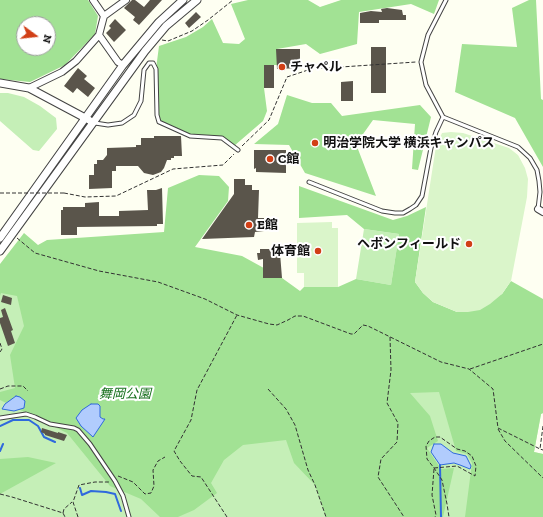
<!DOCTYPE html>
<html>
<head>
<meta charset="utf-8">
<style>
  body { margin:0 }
  #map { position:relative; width:543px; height:517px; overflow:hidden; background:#fefff2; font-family:"Zilla Slab",serif }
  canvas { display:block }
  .north { position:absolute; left:16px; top:16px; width:40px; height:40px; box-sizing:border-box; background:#fff; border:1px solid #9f9f9f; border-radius:50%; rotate:105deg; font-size:11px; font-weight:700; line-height:16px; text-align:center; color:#101010 }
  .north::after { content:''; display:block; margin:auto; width:14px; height:18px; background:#d13f16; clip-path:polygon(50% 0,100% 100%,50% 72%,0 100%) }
</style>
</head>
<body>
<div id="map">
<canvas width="543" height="517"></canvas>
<div class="north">N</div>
</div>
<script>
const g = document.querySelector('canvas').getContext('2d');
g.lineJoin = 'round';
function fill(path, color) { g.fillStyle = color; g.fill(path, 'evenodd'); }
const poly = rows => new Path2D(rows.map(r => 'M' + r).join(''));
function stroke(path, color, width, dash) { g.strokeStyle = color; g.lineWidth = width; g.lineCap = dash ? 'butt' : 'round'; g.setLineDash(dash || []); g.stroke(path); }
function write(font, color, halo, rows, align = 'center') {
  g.font = font + ' "Zilla Slab","Noto Sans JP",serif'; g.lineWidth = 4; g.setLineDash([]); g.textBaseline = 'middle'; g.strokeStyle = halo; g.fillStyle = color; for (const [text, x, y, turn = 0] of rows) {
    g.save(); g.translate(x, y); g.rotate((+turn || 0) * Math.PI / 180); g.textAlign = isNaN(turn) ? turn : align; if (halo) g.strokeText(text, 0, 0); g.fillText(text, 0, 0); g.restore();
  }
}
const green = poly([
  [0,93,8,93,24,97,40,106,56,118,57,129,39,151,33,150,0,121],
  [364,229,399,234,391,285,356,279],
  [43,250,543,413,541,414,534,452,543,454,543,517,0,517,0,268]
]);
const forest = poly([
  [0,0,88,0,98,16,95,34,65,65,30,82,0,79],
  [24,24,48,24,48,48,24,48],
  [248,0,308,0,320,7,341,0,439,0,434,14,411,4,359,12,357,44,320,54,306,44,277,49,277,65,264,65,264,88,267,111,263,121,234,146,222,138,190,136,159,122,157,115,156,69,159,46,186,37,203,27,212,19,223,43,239,44,245,39,231,4],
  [529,0,536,0,541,99,543,100,543,167,515,118,455,92,462,44,517,47,512,8],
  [287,95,312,103,331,103,342,116,420,105,431,117,418,170,412,169,415,124,373,120,356,144,376,196,305,173,289,145,254,144,278,124],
  [199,175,219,176,229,187,228,201,195,247,242,256,282,278,300,291,304,287,338,287,356,279,391,285,399,234,364,229,347,215,299,218,299,186,393,220,407,216,426,207,415,282,423,293,433,302,457,312,502,294,511,281,543,299,543,413,541,414,534,452,543,454,543,517,465,517,472,463,467,454,456,451,439,392,410,393,430,416,438,441,427,448,441,469,454,468,443,517,326,517,315,485,294,463,286,440,243,445,224,460,211,483,217,493,194,510,178,517,160,517,141,499,110,486,67,433,0,400,0,392,15,388,10,355,24,326,17,296,1,293,0,296,0,264,24,233,38,245,47,240,164,232,168,188],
  [28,457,56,463,0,494,0,459]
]);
const pitch = poly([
  [451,132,463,133,509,148,518,155,525,168,528,179,527,197,511,281,502,294,490,304,480,310,468,312,457,312,433,302,423,293,415,282,436,146,442,133],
  [332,222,332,228,338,228,338,287,304,287,304,273,297,273,297,223]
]);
const water = poly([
  [16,396,20,397,25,401,24,408,14,411,2,409,5,404,16,396],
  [91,404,98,404,100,406,100,417,103,419,105,419,93,437,81,426,76,418,82,410,91,404],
  [434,444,441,444,453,453,466,456,471,466,470,469,460,465,454,463,440,465,431,452,434,444]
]);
const stream = poly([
  [0,426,13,420,29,420,38,426,44,437,55,442],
  [0,451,3,444],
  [440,465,441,517],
  [80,488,82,495,91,491,106,492,115,494,121,511]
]);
const building = poly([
  [132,0,135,0,144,7,150,0,162,0,139,25,133,20,135,17,124,8],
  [387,8,402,10,403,15,406,15,406,20,379,20,379,23,360,23,360,13,371,11,382,12,381,9],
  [196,12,201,17,189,28,185,23],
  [115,19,126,30,114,42,106,33,111,28,109,26],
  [371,47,386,47,386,93,371,93],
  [276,49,300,49,300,68,277,69],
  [264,65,274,65,274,88,264,88],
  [78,68,87,76,84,79,95,88,88,97,77,88,73,93,64,86],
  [353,81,353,101,341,101,341,82],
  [154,136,181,136,182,156,174,156,174,158,171,158,171,160,167,160,164,168,161,172,153,175,144,173,138,166,116,166,116,171,112,171,112,188,89,189,89,175,94,175,94,164,97,164,97,160,103,160,107,155,107,148,136,147,136,145,141,145,141,138,154,138],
  [254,150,286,150,286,173,256,172,256,168,254,169],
  [234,179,245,179,245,185,252,185,252,190,259,190,258,218,264,218,264,231,255,232,254,237,202,239,234,194],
  [162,188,163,224,157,224,157,226,77,227,77,235,61,235,61,210,63,210,63,207,85,207,85,203,99,202,99,216,119,216,119,211,148,210,147,190,156,190],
  [260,249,275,249,275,253,280,253,282,278,263,278,263,259,258,260,257,253,260,253],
  [3,295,12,298,11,305,1,302],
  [5,308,13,330,11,331,15,343,8,346,0,323,0,318,3,317,1,310],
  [42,428,58,433,58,432,67,435,64,441,45,435,45,434,41,432]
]);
const path = poly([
  [162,40,168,41,192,31,208,20,233,0],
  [242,146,269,120,287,77,311,69,416,62],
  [0,193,12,193],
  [64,193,85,197,116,196,173,169,223,165,234,154],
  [17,238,35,253,99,271,158,282,205,299,237,315,269,324,277,325,288,320,295,316,303,316,351,334,354,334,363,325,368,326,441,362,469,369,493,389,498,428,540,449],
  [390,337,391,370,387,403,398,423,397,442,381,459,378,477,404,517],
  [0,343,2,349,0,352],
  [470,369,543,344],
  [0,389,8,386,23,386,28,391],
  [268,389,286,409,295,425,308,470,315,485,326,517],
  [543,426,540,449,543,450],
  [498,429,505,441,543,478],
  [434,468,457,466,475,476,476,466,472,456,465,451,457,449,440,437,435,437,429,441,426,446,427,459,434,468,442,480,447,504,449,517],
  [434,469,432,495,436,515,435,517],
  [118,476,133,482,145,494,151,493,154,486,153,470,158,461,165,457],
  [0,494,12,497,63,513,65,517],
  [63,513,64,509,72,502],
  [78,517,73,502,79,485,95,482,109,482],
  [227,517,201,477,192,476,180,461,174,451,191,420,197,390,237,315]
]);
const service = poly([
  [446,0,428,35,421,62,426,85,443,117,518,147,530,158,537,170,539,181,540,192,538,209],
  [95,123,108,125,122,123,134,115,141,101,144,70,149,63,153,63,156,69,157,115,159,122,190,136,222,138,238,150],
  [309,182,382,211,395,213,403,213,410,209,416,205,422,196,431,148,436,132,443,117],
  [0,418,26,414,35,417,50,424,74,428,78,430,90,444,115,481,123,496,129,517]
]);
const minor = poly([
  [93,0,104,16],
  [99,35,118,62,123,65],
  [29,88,62,72,76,61,99,35,104,16,126,0],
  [538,209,543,212]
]);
const tertiary = poly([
  [0,83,29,88,89,120],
  [0,238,123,65,159,22,183,0],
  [0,251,145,51,166,26,197,0]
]);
const pathBridge = poly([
  [12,193,64,193]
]);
const markers = [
  [282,67,4,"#d13f16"],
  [315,143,4,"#d13f16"],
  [270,159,4,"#d13f16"],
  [249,225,4,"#d13f16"],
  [469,244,4,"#d13f16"],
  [318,251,4,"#d13f16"]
];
const poiNames = [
  ["チャペル",290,67],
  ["明治学院大学 横浜キャンパス",323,143],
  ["C館",278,159],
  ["E館",257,225],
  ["ヘボンフィールド",461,244,"right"],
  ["体育館",310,251,"right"]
];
const parkNames = [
  ["舞岡公園",125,394]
];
fill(green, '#c5efb7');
fill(forest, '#a2e294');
fill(pitch, '#daf5ca');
fill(water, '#b1ccfd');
stroke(water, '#2f69dd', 1);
stroke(stream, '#2f69dd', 2);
fill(building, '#5a554b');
stroke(service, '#434343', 5);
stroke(minor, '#434343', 8);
stroke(tertiary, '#434343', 9);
stroke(path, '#323232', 1, [4, 2]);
stroke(service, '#fff', 3);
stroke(minor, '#fff', 6);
stroke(tertiary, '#fff', 7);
stroke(pathBridge, '#323232', 1, [4, 2]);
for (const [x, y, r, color] of markers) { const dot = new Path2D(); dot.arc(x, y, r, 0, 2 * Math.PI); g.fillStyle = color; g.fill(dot); stroke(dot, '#fff', 1.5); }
write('bold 13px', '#101010', '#fff', poiNames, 'left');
write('italic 13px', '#17701d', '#fff', parkNames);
</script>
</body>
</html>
